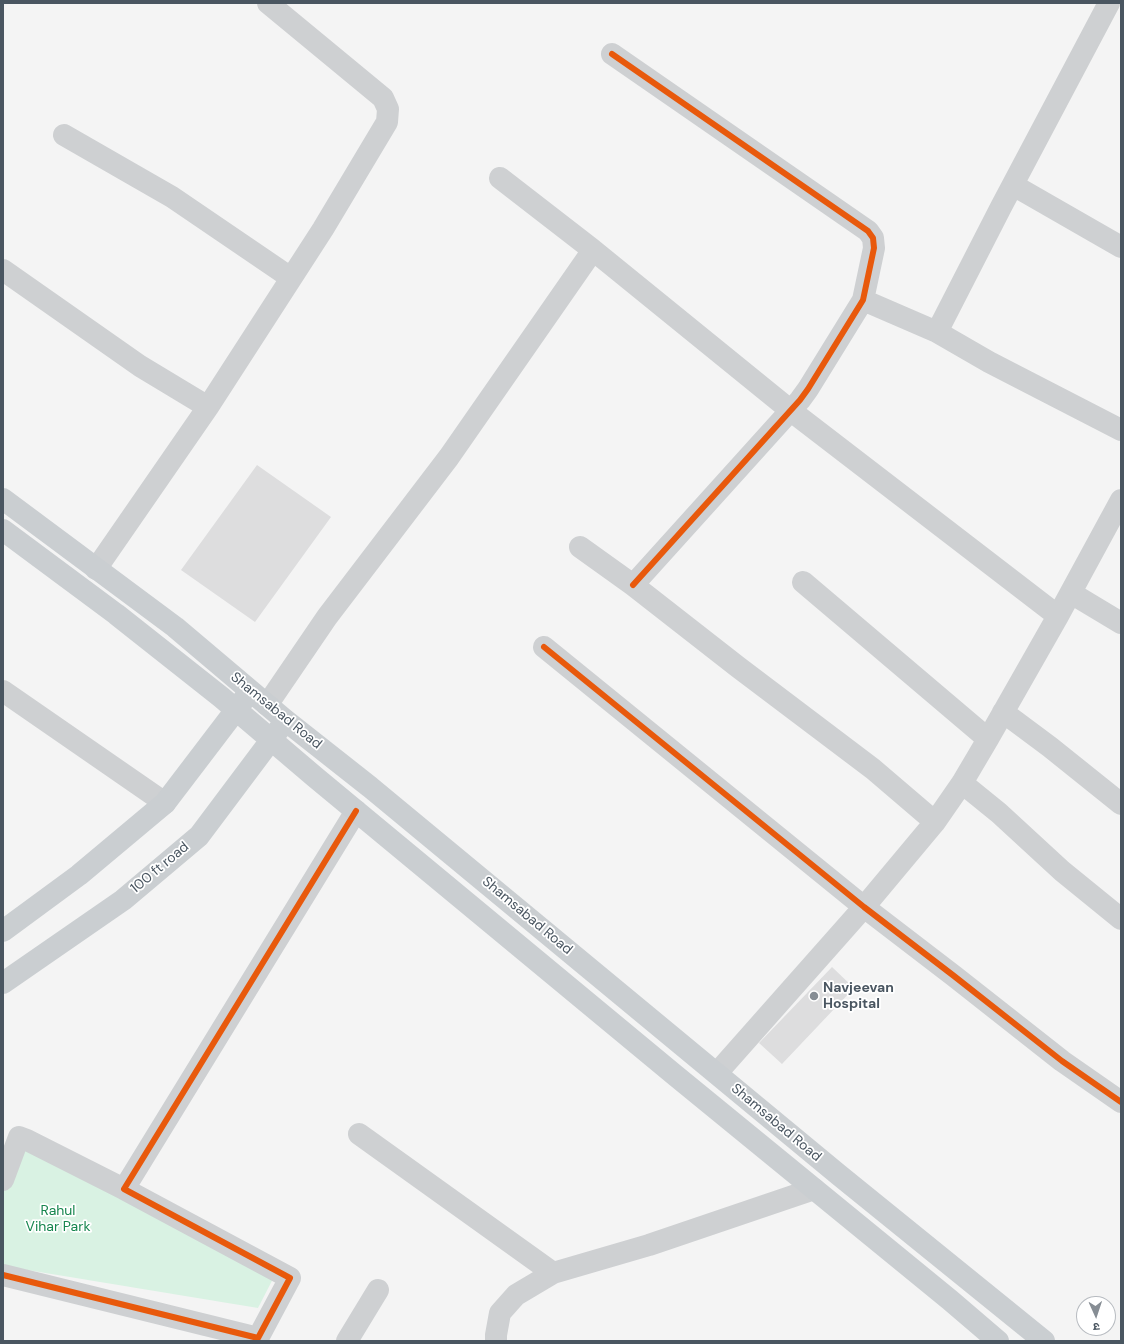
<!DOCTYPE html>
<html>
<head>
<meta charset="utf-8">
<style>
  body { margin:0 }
  #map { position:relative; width:1124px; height:1344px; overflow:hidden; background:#f4f4f4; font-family:"DM Sans","Noto Sans Devanagari",sans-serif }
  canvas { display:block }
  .frame { position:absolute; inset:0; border:4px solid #4a5661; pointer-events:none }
  .north { position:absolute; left:1076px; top:1296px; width:40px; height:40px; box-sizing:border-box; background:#fff; border:1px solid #b7bbc0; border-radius:50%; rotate:177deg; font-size:11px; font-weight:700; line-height:16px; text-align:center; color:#4a5661 }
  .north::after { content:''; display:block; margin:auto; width:14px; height:18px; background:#868d94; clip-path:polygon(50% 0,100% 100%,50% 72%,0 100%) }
</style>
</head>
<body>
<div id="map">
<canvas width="1124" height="1344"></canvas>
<div class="frame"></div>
<div class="north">उ</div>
</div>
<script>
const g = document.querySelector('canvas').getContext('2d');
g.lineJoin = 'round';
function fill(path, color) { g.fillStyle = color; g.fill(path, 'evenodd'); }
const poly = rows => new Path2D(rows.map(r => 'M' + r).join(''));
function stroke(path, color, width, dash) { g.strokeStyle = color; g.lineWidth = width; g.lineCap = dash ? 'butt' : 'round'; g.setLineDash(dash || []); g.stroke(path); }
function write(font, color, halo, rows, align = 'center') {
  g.font = font + ' "DM Sans",sans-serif'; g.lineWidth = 3.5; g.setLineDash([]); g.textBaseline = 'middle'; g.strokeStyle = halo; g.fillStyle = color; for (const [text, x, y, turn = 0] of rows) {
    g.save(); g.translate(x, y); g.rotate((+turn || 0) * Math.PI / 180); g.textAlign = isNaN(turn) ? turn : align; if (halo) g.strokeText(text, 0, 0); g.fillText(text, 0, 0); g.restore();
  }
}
const green = poly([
  [19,1137,277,1271,258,1308,3,1266,3,1186]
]);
const building = poly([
  [257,465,331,517,255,622,181,570],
  [832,967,854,988,782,1064,759,1043]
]);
const minor = poly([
  [612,54,868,231,873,238,874,248,863,300,808,389,800,400,633,585],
  [64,135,172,197,291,278],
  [500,178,593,250,790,410,1058,616],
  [1013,185,1121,247],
  [3,270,140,366,208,407],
  [863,300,937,332,989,362,1121,430],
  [937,332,1001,207,1109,3],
  [580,547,633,585,738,667,873,769,935,822],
  [96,569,208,407,323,229,387,122,388,109,383,98,268,3],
  [803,582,988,739],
  [1071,593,1121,623],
  [544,647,864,907,954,976,1062,1061,1121,1102],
  [3,691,165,803],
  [267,705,327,617,449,457,593,250],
  [1003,712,1050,747,1121,804],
  [962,783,999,813,1062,871,1121,919],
  [717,1073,864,907,935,822,962,783,988,739,1058,616,1121,500],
  [359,1134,553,1273],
  [3,1180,19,1137,27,1140,124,1189],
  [3,1275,258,1338,290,1278,124,1189,356,811],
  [347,1341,378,1290],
  [496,1341,496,1335,500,1313,516,1295,553,1273,649,1245,814,1189]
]);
const major = poly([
  [3,499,175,627,285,720,370,787,839,1175,1044,1341],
  [3,530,116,614,221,697,315,777,676,1076,950,1300,998,1341],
  [3,931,79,875,165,803,245,698],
  [3,983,123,900,199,836,280,728]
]);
const cycleway = poly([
  [612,54,868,231,873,238,874,248,863,300,808,389,800,400,633,585],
  [544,647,864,907,954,976,1062,1061,1121,1102],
  [3,1275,258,1338,290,1278,124,1189,356,811]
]);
const markers = [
  [814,996,5,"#868d94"]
];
const streetNames = [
  ["Shamsabad Road",276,711,39],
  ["100 ft road",160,868,-40],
  ["Shamsabad Road",527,916,40],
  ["Shamsabad Road",776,1123,40]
];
const poiNames = [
  ["Navjeevan",823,988],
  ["Hospital",823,1004]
];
const parkNames = [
  ["Rahul",58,1211],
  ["Vihar Park",58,1227]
];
fill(green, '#d9f2e3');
fill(building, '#ddddde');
stroke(minor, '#ced0d2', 22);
stroke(major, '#caced1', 22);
stroke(cycleway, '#e8590c', 6);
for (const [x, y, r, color] of markers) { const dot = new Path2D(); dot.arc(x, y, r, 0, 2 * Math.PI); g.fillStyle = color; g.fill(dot); stroke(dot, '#fff', 1.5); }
write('14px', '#4a5661', '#fff', streetNames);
write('bold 14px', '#4a5661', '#fff', poiNames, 'left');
write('14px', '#17864f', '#fff', parkNames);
</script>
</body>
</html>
